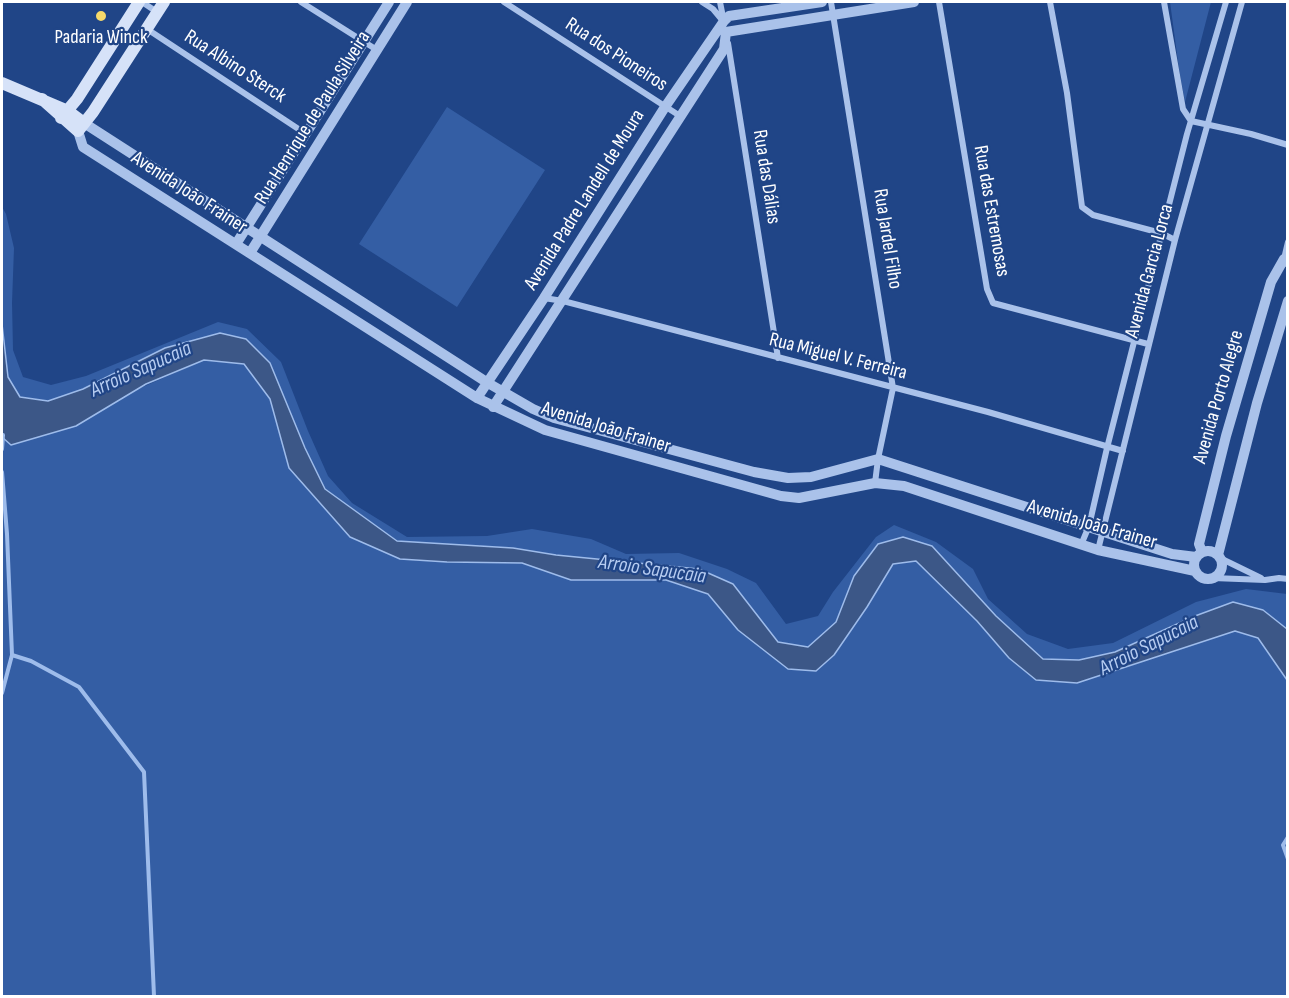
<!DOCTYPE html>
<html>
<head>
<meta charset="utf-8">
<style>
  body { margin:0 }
  #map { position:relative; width:1289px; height:998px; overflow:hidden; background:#204587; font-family:"Sofia Sans Condensed",sans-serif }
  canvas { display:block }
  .frame { position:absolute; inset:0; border:3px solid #fff; pointer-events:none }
</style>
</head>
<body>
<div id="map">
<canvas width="1289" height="998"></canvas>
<div class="frame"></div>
</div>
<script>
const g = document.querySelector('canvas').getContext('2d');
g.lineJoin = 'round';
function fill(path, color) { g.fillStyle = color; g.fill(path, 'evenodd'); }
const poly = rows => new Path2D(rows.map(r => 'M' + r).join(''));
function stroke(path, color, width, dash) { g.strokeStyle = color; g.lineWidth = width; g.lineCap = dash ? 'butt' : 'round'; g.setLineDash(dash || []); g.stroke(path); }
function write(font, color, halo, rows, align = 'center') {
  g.font = font + ' "Sofia Sans Condensed",sans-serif'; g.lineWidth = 4.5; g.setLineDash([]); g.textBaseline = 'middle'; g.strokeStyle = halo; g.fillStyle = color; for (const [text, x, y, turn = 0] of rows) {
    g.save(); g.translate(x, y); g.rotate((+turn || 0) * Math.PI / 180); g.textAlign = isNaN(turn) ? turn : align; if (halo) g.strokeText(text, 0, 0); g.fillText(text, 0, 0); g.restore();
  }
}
const green = poly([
  [1170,2,1211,2,1185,102,1179,69],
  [447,107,545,170,457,307,359,244],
  [2,207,6,214,14,248,12,303,13,350,23,377,51,385,86,376,218,322,247,329,281,362,308,431,328,476,352,503,407,537,487,536,532,529,591,539,626,554,679,553,727,569,756,583,786,624,818,616,833,592,876,537,894,525,936,542,973,569,988,599,1027,634,1068,649,1113,643,1196,602,1246,589,1287,594,1287,629,1263,610,1233,602,1195,616,1115,652,1079,660,1043,659,996,616,932,546,854,576,836,622,808,647,778,642,733,584,513,548,397,541,325,489,246,339,220,333,165,348,83,389,48,401,20,398,8,377,2,339],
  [204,360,245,364,270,399,289,468,400,559,447,562,522,563,571,580,666,580,708,594,738,630,816,671,834,655,867,607,893,564,916,561,977,621,1009,658,1077,683,1235,631,1258,638,1287,680,1287,996,2,996,2,437,11,445]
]);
const water = poly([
  [2,324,8,377,20,397,48,401,83,389,165,348,220,333,246,339,270,363,305,448,325,489,397,541,513,548,556,555,699,569,733,584,778,642,808,647,836,622,854,576,878,544,903,537,932,546,996,616,1043,659,1079,660,1115,652,1195,616,1233,602,1263,610,1287,629,1287,680,1258,638,1235,631,1077,683,1036,680,1009,658,977,621,916,561,893,564,867,607,834,655,816,671,788,669,738,630,708,594,666,580,571,580,522,563,447,562,400,559,350,537,289,468,270,399,244,364,204,360,146,384,76,426,11,445,2,437,2,324]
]);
const stream = poly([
  [2,449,3,435],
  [2,472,7,534,12,655,2,693],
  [12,655,31,661,79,687,144,772,154,996],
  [1288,837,1283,845,1288,859]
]);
const minor = poly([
  [142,2,157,12],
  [301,2,377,50],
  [504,2,680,116],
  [702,2,713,9,723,21],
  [720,2,724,22],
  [831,2,893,388,878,459,875,483],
  [939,2,987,289,993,303,1148,344],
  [1050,2,1067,93,1082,207,1093,215,1161,233,1175,240],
  [1164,2,1183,109,1191,121,1251,134,1288,145],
  [147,29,306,134],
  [728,43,778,358],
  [1288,242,1284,259,1288,265],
  [544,298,563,301,988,412,1123,451],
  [1081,545,1089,526,1107,448,1187,134,1226,2],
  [1098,550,1175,240,1242,2],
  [1222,559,1261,578],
  [1213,578,1265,580,1279,578,1288,579]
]);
const tertiary = poly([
  [84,123,488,383,533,409,554,418,754,472,788,478,811,477,878,459,1172,554,1196,557],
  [78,131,83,147,477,398,545,430,781,496,799,498,875,483,904,486,1098,550,1195,571],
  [236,244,389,2],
  [250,253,407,2],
  [477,398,544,298,665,107,724,21,729,16,822,2],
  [493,407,724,49,726,32,914,2],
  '1194 565a14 14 0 1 1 28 0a14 14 0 1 1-28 0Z',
  [1202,552,1199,544,1226,436,1271,282,1284,259,1288,258],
  [1218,555,1257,403,1288,301]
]);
const secondary = poly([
  [2,83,68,111,84,123],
  [42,99,78,131,93,112,164,2],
  [61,118,77,99,139,2]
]);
const markers = [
  [101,16,6,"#f7da6b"]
];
const poiNames = [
  ["Padaria Winck",101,38]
];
const streetNames = [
  ["Rua dos Pioneiros",616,55,33],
  ["Rua Albino Sterck",235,67,33],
  ["Rua Henrique de Paula Silveira",313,118,-58],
  ["Rua das Dálias",766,177,81],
  ["Avenida João Frainer",189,193,33],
  ["Avenida Padre Landell de Moura",585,200,-58],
  ["Rua das Estremosas",991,211,80],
  ["Rua Jardel Filho",887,239,81],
  ["Avenida Garcia Lorca",1150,271,-75],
  ["Rua Miguel V. Ferreira",838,357,14],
  ["Avenida Porto Alegre",1219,397,-74],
  ["Avenida João Frainer",606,428,17],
  ["Avenida João Frainer",1092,525,16]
];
const waterNames = [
  ["Arroio Sapucaia",141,370,-24],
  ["Arroio Sapucaia",652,570,8],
  ["Arroio Sapucaia",1149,646,-27]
];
fill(green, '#345ea4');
fill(water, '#3c5787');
stroke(water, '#9ebceb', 1.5);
stroke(stream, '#9ebceb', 4);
stroke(minor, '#aac2ea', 6);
stroke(tertiary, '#aac2ea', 10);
stroke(secondary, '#d6e2f8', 12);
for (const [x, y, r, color] of markers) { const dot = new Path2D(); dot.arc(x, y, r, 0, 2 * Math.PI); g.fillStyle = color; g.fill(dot); stroke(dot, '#204587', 2); }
write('20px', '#fff', '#204587', poiNames);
write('20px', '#fff', '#204587', streetNames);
write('italic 21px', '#b6ccf1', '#204587', waterNames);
</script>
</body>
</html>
